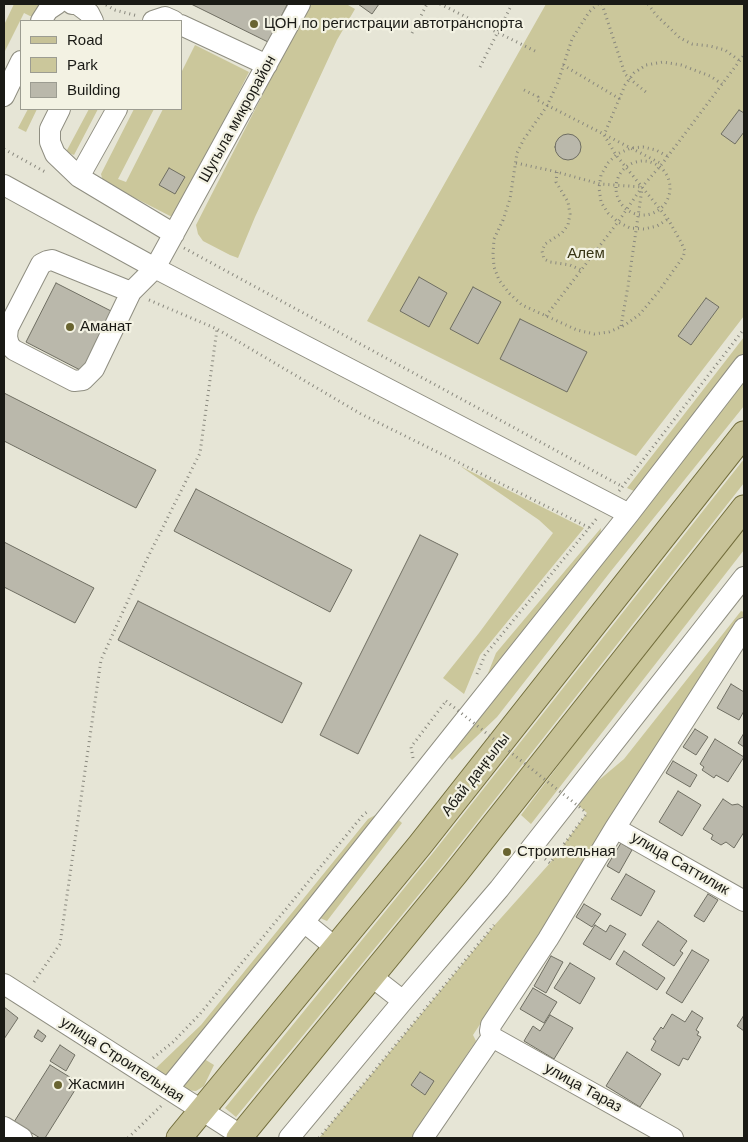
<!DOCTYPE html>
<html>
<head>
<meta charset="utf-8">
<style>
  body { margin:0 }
  #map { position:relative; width:748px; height:1142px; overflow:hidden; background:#e6e5d6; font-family:Arial,sans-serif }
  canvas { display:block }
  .frame { position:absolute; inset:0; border:5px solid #1a1a15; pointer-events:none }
  .legend { position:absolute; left:20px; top:20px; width:162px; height:90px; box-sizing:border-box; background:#f3f2e3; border:1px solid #9c9c91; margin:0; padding:6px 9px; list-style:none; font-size:15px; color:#1a1a15 }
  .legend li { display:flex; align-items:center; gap:10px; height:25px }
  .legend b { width:25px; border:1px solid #9c9c91 }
</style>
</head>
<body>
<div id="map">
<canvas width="748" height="1142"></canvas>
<div class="frame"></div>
<ul class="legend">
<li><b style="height:6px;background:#c7c297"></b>Road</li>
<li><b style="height:14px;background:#cbc79b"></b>Park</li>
<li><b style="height:14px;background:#bab8ab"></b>Building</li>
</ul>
</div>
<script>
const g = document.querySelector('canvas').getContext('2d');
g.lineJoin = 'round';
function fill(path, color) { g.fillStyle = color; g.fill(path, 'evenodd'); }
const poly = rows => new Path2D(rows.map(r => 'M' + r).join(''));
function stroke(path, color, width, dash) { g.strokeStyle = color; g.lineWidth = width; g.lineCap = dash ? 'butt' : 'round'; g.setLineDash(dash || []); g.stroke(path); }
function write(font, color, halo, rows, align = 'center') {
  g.font = font + ' Arial,sans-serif'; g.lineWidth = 4.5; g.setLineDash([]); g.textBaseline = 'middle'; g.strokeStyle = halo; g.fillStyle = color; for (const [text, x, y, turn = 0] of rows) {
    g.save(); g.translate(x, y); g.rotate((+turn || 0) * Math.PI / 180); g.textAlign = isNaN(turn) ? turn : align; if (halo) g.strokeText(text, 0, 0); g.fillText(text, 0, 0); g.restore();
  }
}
const green = poly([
  [14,4,37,4,39,7,38,20,24,13,4,53,4,25],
  [309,4,349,4,348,5,355,9,337,40,255,217,238,258,230,255,203,241,198,234,196,225],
  [546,4,744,4,744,316,636,456,367,321],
  [195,45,249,72,178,212,172,217,104,182,102,178,101,174,134,109,154,109,118,179,126,182,163,109,181,109,181,73],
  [28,109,37,109,26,132,18,128],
  [89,109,98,109,74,155,66,152],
  [744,337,744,356,644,486,634,491,627,488],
  [744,371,744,406,611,571,497,717,452,760,446,754],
  [744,459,744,483,444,864,236,1117,225,1108,432,854],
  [460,466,584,528,480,655,464,694,443,678,479,633,553,533,539,520],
  [744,519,744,550,531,824,521,815],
  [601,528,600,543,483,686,496,653],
  [741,611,744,612,744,619,473,1035,476,1041,411,1138,319,1138,493,927,550,863,587,813,578,805,592,786,624,759],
  [383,811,185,1060,166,1075,155,1069,201,1025,368,819],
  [394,816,402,823,327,921,320,918],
  [201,1057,214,1065,204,1086,196,1091,186,1090,179,1085]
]);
const building = poly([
  [191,4,284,4,287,5,268,42,191,4],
  [358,4,379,4,372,14,358,4],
  [739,110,744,113,744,132,735,144,721,134,739,110],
  '555 147a13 13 0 1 1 26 0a13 13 0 1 1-26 0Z',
  [169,168,185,177,175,194,159,185,169,168],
  [419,277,447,293,429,327,400,311,419,277],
  [56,283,115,313,84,372,26,342,56,283],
  [473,287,501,302,478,344,450,329,473,287],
  [706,298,719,307,691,345,678,336,706,298],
  [520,319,587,352,567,392,500,359,520,319],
  [4,393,156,470,136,508,4,441,4,393],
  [196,489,352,570,330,612,174,531,196,489],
  [420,535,458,554,358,754,320,735,420,535],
  [4,542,94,588,75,623,4,587,4,542],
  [138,601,302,683,282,723,118,640,138,601],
  [731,684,744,692,744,711,739,720,717,708,731,684],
  [695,729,708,737,696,755,683,747,695,729],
  [744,733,744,747,738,743,744,733],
  [715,739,744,757,728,782,716,775,714,778,702,770,704,767,700,764,715,739],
  [673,761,697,775,690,787,666,773,673,761],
  [678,791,701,805,682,836,659,822,678,791],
  [723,799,732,805,738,804,744,808,744,832,734,848,726,842,721,845,711,839,713,835,703,829,723,799],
  [621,843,632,850,619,873,607,866,621,843],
  [626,874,655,891,641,916,611,899,626,874],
  [708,894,718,900,704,922,694,916,708,894],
  [584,904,601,914,592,927,576,917,584,904],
  [658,921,687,941,680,951,683,953,674,966,642,945,658,921],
  [595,925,606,932,610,925,626,934,610,960,583,944,595,925],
  [692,950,709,960,682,1003,666,993,692,950],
  [624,951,665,978,657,990,616,964,624,951],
  [551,956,563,962,546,993,534,986,551,956],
  [570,963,595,978,580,1004,554,988,570,963],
  [533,988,557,1002,544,1023,520,1009,533,988],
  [4,1007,18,1018,4,1039,4,1007],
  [692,1011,703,1018,696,1030,699,1032,697,1035,701,1037,688,1060,683,1058,679,1066,651,1050,656,1041,653,1039,661,1027,663,1029,672,1014,685,1022,692,1011],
  [550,1015,573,1028,554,1059,524,1041,533,1026,540,1031,550,1015],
  [744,1015,744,1031,737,1026,744,1015],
  [38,1030,46,1036,42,1042,34,1037,38,1030],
  [60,1045,75,1055,66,1071,50,1061,60,1045],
  [627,1052,661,1074,640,1107,606,1086,627,1052],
  [50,1065,73,1079,68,1086,75,1090,45,1138,40,1138,14,1122,50,1065],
  [420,1072,434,1081,425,1095,411,1085,420,1072]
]);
const path = poly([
  [440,4,535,51],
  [598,4,589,12,572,39,558,82,547,106,524,139,517,153,510,199,503,220,494,239,493,254,494,267,499,280,510,294,522,305,577,330,594,334,609,332,625,325,640,314,659,291,683,257,685,251,681,242,668,219,616,155,604,135,625,85,634,73,646,65,663,62,681,65,710,76,722,84],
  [602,4,625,74,630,79,647,93],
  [648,4,656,15,680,38,692,44,710,46,725,50,740,61],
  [106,5,115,10,138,16],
  [412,33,427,4],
  [563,65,620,99],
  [480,67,512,4],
  [524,90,538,97,537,100,662,164],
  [4,149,47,173],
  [667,156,656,150,643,147,631,148,617,154,608,163,601,175,599,188,601,202,608,213,618,222,630,228,644,229,657,226,668,219],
  '616 188a27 27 0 1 1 54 0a27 27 0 1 1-54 0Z',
  [516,163,553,171,600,184,642,187],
  [557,172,556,182,568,202,570,214,568,225,562,233,545,244,542,251,544,259,550,262,570,265,581,270],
  [184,248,623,487],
  [149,300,217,329,361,414,590,528],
  [546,316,618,222,642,187,662,164,744,55],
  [621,326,628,286,642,189],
  [619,491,744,329],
  [477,674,485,655,598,517],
  [413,758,411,747,446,701],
  [545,859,550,863,587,813],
  [34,982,60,944,101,660,146,561,200,453,217,329],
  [153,1058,173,1042,200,1014,363,815,367,812],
  [128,1138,162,1105],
  [319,1138,494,925]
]);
const minor = poly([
  [72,4,77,4,89,13,93,21],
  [41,21,48,10,57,4],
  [153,21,165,17,174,21],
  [181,25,267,65],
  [4,96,21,61],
  [60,109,50,129,50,142,55,154,79,177,174,234],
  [79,177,117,109],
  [4,185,155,268,629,514],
  [131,292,52,260,47,261,41,264,8,328,7,337,9,345,14,350,74,381,83,380,94,369,131,292,155,268,300,4],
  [615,828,744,901],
  [304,922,336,948],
  [371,976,403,1001],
  [4,984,245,1138],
  [492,1037,490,1031,491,1025,548,939,615,828,744,628],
  [492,1037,673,1138],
  [168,1089,304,922,629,514,744,365],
  [4,1127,22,1138],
  [289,1138,403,1001,499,889,744,577],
  [423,1138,492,1037]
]);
const major = poly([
  [179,1138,420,845,744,434],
  [239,1138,456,873,744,508]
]);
const pathBridge = poly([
  [446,701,587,813]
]);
const markers = [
  [254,24,5,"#696430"],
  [70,327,5,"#696430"],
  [507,852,5,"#696430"],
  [58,1085,5,"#696430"]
];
const poiNames = [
  ["ЦОН по регистрации автотранспорта",264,24],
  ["Аманат",80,327],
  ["Строительная",517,852],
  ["Жасмин",68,1085]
];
const streetNames = [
  ["Шугыла микрорайон",238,119,-61],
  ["Абай даңғылы",476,775,-52],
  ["улица Саттилик",680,864,30],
  ["улица Строительная",122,1060,33],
  ["улица Тараз",583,1088,29]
];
const parkNames = [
  ["Алем",586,254]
];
fill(green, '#cbc79b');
fill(building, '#bab8ab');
stroke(building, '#6f6e62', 1);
stroke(minor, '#8f8e81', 22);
stroke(major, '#726d3c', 27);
stroke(path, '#89887e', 3, [1, 4]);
stroke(minor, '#fff', 20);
stroke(major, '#c7c297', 25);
stroke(pathBridge, '#89887e', 3, [1, 4]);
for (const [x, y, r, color] of markers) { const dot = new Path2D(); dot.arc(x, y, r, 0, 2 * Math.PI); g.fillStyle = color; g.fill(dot); stroke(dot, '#f3f2e3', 2); }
write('15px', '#1a1a15', '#f3f2e3', poiNames, 'left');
write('15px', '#1a1a15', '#f3f2e3', streetNames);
write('15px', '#363313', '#f3f2e3', parkNames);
</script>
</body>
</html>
